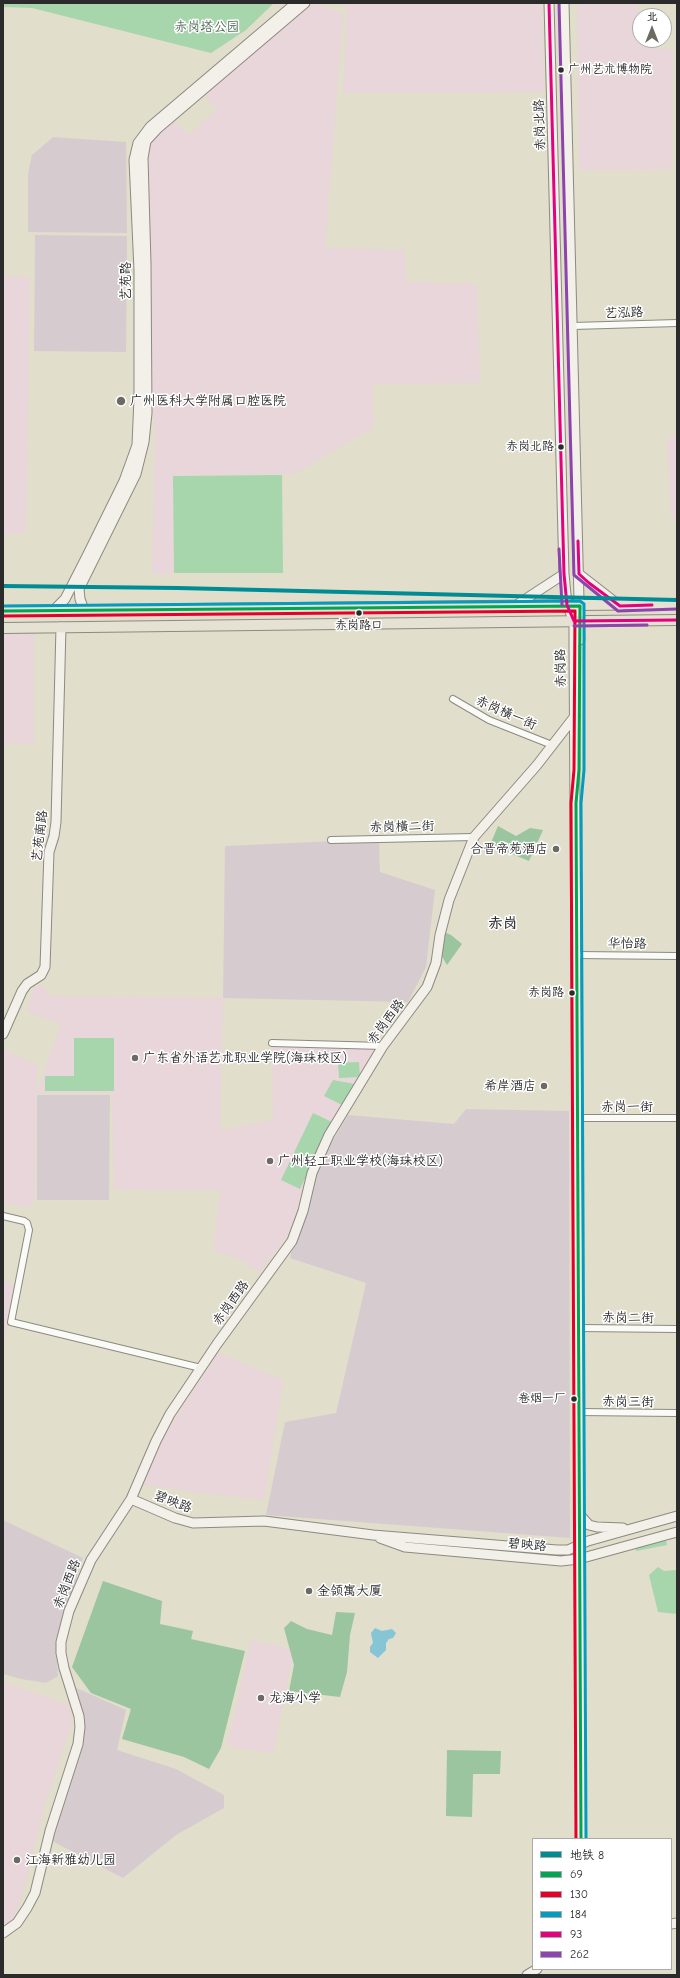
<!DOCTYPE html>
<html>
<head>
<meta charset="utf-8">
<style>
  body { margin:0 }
  #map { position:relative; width:680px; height:1978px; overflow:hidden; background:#e1decc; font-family:"Comic Neue","LXGW WenKai TC",sans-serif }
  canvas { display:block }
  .frame { position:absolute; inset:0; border:4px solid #2b2b2b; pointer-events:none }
  .legend { position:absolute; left:532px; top:1838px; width:140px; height:132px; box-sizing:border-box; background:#fff; border:1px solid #aaa; margin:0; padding:5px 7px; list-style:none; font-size:12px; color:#2b2b2b }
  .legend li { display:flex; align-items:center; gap:8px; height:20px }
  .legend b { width:20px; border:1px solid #aaa }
  .north { position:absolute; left:632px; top:8px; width:40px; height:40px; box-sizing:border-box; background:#fff; border:1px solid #aaa; border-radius:50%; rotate:0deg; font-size:11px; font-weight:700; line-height:16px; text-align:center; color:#2b2b2b }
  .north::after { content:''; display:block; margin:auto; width:14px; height:18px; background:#6b6a63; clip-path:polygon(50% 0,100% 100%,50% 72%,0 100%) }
</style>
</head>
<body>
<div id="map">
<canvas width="680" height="1978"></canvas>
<div class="frame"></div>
<ul class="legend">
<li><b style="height:5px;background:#008c95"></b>地铁 8</li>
<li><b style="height:5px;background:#00a651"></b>69</li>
<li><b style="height:5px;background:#e4002b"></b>130</li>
<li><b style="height:5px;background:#049cbe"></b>184</li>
<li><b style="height:5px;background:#e5007d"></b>93</li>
<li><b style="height:5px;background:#8e44ad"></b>262</li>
</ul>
<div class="north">北</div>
</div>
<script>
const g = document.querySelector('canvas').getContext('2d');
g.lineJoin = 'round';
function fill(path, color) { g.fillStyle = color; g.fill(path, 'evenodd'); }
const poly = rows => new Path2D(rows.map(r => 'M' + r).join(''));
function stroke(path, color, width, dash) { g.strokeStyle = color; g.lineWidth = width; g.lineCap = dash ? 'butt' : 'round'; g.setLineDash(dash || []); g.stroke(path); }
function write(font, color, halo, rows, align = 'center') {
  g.font = font + ' "Comic Neue","LXGW WenKai TC",sans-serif'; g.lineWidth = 3; g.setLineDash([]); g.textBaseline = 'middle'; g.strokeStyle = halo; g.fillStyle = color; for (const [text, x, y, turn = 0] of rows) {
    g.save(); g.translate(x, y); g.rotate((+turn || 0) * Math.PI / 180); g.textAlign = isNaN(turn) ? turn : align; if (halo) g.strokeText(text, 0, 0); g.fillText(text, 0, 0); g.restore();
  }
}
const built = poly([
  [308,3,315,3,343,14,325,248,404,250,407,282,477,284,480,383,373,384,373,428,294,474,173,476,174,573,152,574,155,431,149,372,144,159,148,141,170,118,189,135,217,109,202,94],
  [344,3,542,3,544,92,343,93,347,9],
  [577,3,638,3,641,46,673,50,672,169,579,170],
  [3,276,30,277,26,533,3,534],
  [677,433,677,518,671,519,667,440],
  [3,632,34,632,34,744,3,743],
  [42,985,50,996,223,998,220,1131,273,1120,272,1043,381,1046,300,1195,293,1228,260,1273,241,1260,213,1250,221,1190,114,1189,112,1093,36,1093,35,1189,33,1205,30,1207,3,1203,3,1055,5,1050,37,1065,37,1092,61,1024,27,1011,33,989],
  [3,1282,15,1285,3,1348],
  [218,1353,283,1380,264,1500,143,1485,158,1443],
  [251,1640,294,1650,273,1753,227,1746],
  [3,1682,69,1705,72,1723,43,1810,24,1889,12,1924,3,1928]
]);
const industrial = poly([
  [53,137,126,142,127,233,28,232,28,173,32,155],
  [35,235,127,236,126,352,34,351],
  [379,839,380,872,435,890,426,967,408,1002,223,998,225,846],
  [37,1095,110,1095,109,1200,37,1200],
  [466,1109,569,1111,570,1538,266,1515,285,1422,336,1413,366,1283,290,1258,313,1174,348,1115,454,1124],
  [3,1520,83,1558,56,1640,58,1676,46,1683,21,1679,3,1674],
  [76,1688,126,1710,117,1750,176,1769,224,1795,224,1808,176,1835,123,1878,52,1841,83,1737,84,1717]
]);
const green = poly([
  [3,3,274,3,246,30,211,53,32,8,3,7],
  [282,475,283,573,174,573,173,476],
  [74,1038,114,1038,114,1091,45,1091,45,1076,74,1076],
  [359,1062,360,1077,339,1078,338,1063],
  [333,1080,355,1084,342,1105,324,1096],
  [313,1113,332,1122,300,1189,281,1180],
  [677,1534,677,1538,666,1540,667,1545,636,1551,634,1543],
  [658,1567,664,1571,676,1570,677,1614,658,1612,649,1575]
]);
const forest = poly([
  [498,826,516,836,530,828,543,830,529,861,490,845],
  [444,932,451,935,462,944,447,965,440,953],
  [103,1581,162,1601,160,1624,193,1631,191,1639,245,1651,221,1748,209,1769,184,1757,122,1739,131,1709,91,1693,72,1667],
  [336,1612,355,1613,350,1635,347,1672,340,1697,289,1691,294,1665,284,1628,291,1621,307,1629,332,1635],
  [447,1750,501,1751,500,1774,473,1774,472,1817,446,1816]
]);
const water = poly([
  [375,1628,382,1631,392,1629,396,1633,393,1638,389,1639,386,1643,386,1650,378,1658,370,1652,370,1647,373,1643,371,1633]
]);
const street = poly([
  [573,326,677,323],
  [453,699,489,720,552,745],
  [331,840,474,837],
  [576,955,677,956],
  [272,1043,383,1046],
  [576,1118,677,1118],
  [3,1216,24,1221,27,1223,29,1230,11,1322,201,1368],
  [578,1328,677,1329],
  [578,1412,677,1413]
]);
const secondary = poly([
  [549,3,564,574,567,605,574,621,574,644,581,1839],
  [564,3,580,640],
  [579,574,620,606],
  [515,606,564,574],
  [54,610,65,599,87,556,124,481,137,445,139,398,139,270,134,160,138,143,150,127,296,3],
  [84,610,80,599,79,589,136,474,144,442,147,413,146,264,143,158,146,141,158,128,305,3],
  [3,1034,22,991,27,984,41,975,45,967,49,852,54,836,56,822,61,627],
  [131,1499,175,1518,193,1523,264,1521,373,1535,557,1550,568,1550,588,1541,677,1516],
  [579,1514,589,1525,597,1527,623,1528],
  [380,1538,405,1547,561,1561,579,1559,677,1532],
  [671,1924,677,1923],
  [3,1933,17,1923,27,1908,35,1893,50,1831,78,1744,80,1727,79,1716,64,1668,61,1653,61,1642,69,1611,91,1560,131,1499,156,1441,170,1414,217,1344,292,1241,303,1211,312,1173,329,1135,383,1046,427,987,436,963,440,935,449,900,474,837,537,765,575,716],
  [527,1975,537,1969]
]);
const primary = poly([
  [3,611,677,604],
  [3,628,677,620]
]);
const bus1 = poly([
  [3,611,580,606,579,770,576,803,581,1839]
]);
const bus2 = poly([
  [3,616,575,611,574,770,571,803,576,1839]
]);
const bus3 = poly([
  [3,606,580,601,584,604,584,770,581,803,586,1839]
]);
const bus4 = poly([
  [549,3,564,574,567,605,574,621,677,620],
  [578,541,579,574,589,583,620,606,652,605]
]);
const bus5 = poly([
  [559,3,574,575,618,611,677,609],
  [559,549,562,605],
  [574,626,647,625]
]);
const metro1 = poly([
  [3,586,178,588,677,600]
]);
const markers = [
  [561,70,3.5,"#2b2b2b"],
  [121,401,5,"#6b6a63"],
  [561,447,3.5,"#2b2b2b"],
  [359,613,3.5,"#2b2b2b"],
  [556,849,4,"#6b6a63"],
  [572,993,3.5,"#2b2b2b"],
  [135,1058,4,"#6b6a63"],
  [544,1086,4,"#6b6a63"],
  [270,1161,4,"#6b6a63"],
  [574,1399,3.5,"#2b2b2b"],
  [309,1591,4,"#6b6a63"],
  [261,1698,4,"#6b6a63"],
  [17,1860,4,"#6b6a63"]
];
const busNames = [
  ["广州艺术博物院",568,70,"left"],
  ["赤岗北路",554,447],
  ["赤岗路口",359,626,"center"],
  ["赤岗路",564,993],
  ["卷烟一厂",566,1399]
];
const parkNames = [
  ["赤岗塔公园",207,27]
];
const streetNames = [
  ["赤岗北路",540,125,-92],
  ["艺苑路",126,281,-90],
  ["艺泓路",624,313,-2],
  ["赤岗路",561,668,-91],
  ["赤岗横一街",506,713,24],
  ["赤岗横二街",402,827,-1],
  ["艺苑南路",40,836,-83],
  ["华怡路",627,944,1],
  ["赤岗西路",386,1022,-53],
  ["赤岗一街",627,1107],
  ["赤岗西路",231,1303,-54],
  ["赤岗二街",628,1318,1],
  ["赤岗三街",628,1402,1],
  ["碧映路",173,1502,21],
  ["碧映路",527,1545,5],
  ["赤岗西路",67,1584,-68]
];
const poiNames = [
  ["广州医科大学附属口腔医院",130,401],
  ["合晋帝苑酒店",548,849,"right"],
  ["广东省外语艺术职业学院(海珠校区)",143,1058],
  ["希岸酒店",536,1086,"right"],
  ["广州轻工职业学校(海珠校区)",278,1161],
  ["金领寓大厦",317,1591],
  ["龙海小学",269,1698],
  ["江海新雅幼儿园",25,1860]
];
const quarterNames = [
  ["赤岗",503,924]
];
fill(built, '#e9d6da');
fill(industrial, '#d6cccf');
fill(green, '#a7d5ac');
fill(forest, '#9bc59f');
fill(water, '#85c5d6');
stroke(street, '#8c8a81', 8);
stroke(secondary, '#8c8a81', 11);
stroke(primary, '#8c8a81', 12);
stroke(street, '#fafaf7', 6);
stroke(secondary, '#f2f0e9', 9);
stroke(primary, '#e5e1d3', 10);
stroke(bus1, '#00a651', 3);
stroke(bus2, '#e4002b', 3);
stroke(bus3, '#049cbe', 3);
stroke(bus4, '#e5007d', 3);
stroke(bus5, '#8e44ad', 3);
stroke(metro1, '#008c95', 4);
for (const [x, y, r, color] of markers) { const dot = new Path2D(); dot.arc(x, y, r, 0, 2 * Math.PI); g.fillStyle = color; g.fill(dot); stroke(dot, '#fff', 1.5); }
write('12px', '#2b2b2b', '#fff', busNames, 'right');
write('13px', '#46644f', '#fff', parkNames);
write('13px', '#2b2b2b', '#fff', streetNames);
write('13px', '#2b2b2b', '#fff', poiNames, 'left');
write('bold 15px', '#2b2b2b', '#fff', quarterNames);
</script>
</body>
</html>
